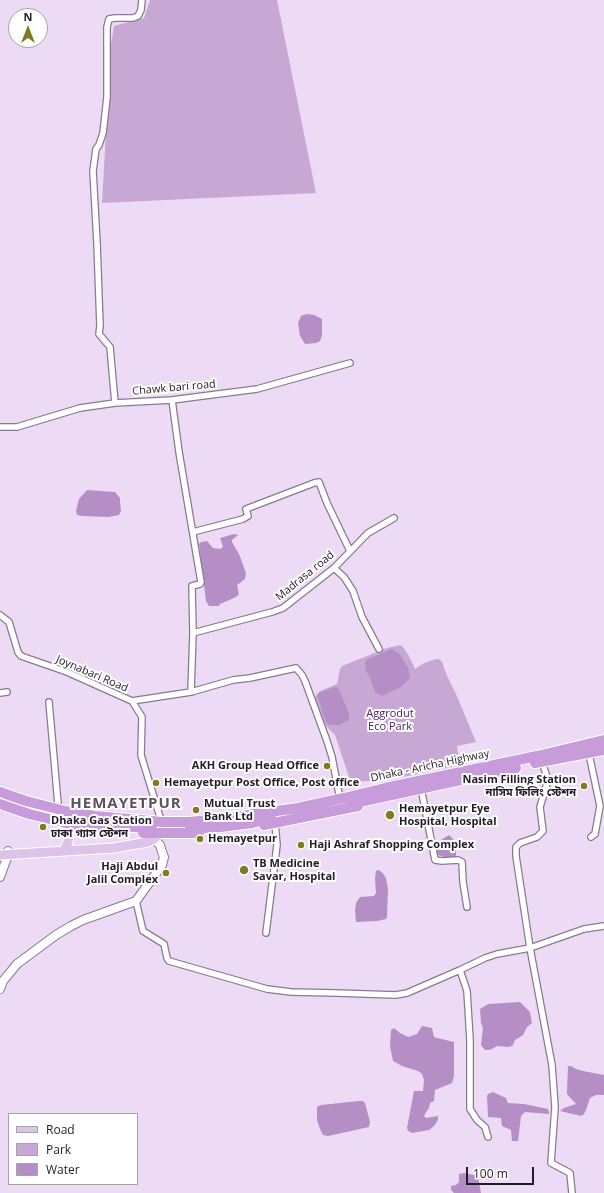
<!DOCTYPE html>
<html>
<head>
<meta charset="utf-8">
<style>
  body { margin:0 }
  #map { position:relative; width:604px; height:1193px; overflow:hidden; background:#eddaf5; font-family:"Open Sans",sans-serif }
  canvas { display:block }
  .legend { position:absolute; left:8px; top:1113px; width:130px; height:72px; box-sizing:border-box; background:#fff; border:1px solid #a7a4a8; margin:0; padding:5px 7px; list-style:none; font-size:12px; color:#231c26 }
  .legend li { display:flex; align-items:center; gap:8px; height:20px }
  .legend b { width:20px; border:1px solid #a7a4a8 }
  .north { position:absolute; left:8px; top:8px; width:40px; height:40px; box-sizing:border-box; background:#fff; border:1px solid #a7a4a8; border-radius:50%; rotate:0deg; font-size:11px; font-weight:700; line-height:16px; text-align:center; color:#231c26 }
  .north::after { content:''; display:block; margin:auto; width:14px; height:18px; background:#807b21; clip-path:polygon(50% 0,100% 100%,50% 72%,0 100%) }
  .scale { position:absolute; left:466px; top:1167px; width:68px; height:18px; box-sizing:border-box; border:2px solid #231c26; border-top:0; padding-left:5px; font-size:12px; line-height:14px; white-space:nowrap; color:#231c26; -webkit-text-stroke:3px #fff; paint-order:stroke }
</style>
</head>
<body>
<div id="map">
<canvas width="604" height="1193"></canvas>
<ul class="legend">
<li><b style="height:5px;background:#dec3e9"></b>Road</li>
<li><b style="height:11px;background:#c7a8d4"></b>Park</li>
<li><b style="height:11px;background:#b58ec6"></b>Water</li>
</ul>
<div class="north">N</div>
<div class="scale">100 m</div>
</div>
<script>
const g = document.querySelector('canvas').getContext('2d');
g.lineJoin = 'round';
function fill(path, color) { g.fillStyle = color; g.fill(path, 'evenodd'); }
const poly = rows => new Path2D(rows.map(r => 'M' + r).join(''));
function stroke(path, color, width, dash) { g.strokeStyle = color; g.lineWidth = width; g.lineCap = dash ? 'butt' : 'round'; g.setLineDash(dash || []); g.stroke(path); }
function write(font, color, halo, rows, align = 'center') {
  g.font = font + ' "Open Sans","Noto Sans Bengali",sans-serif'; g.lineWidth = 4; g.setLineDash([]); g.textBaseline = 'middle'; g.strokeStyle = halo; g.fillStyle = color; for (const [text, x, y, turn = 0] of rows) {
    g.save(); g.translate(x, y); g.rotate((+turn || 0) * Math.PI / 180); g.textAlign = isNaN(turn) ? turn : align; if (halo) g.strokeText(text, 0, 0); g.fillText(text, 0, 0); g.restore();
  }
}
const green = poly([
  [150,0,277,0,316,193,102,203,111,44,114,26,144,18],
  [400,645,403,647,408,654,415,669,424,663,436,659,439,659,442,662,447,676,456,694,476,742,457,746,460,765,394,779,353,782,349,777,335,735,326,726,320,714,315,697,317,694,320,691,337,684,340,669,342,666,387,648]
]);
const water = poly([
  [306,314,314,315,322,319,322,335,320,341,316,343,305,344,300,336,298,323,301,316],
  [87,490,115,492,120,498,120,502,121,511,119,515,108,517,82,516,77,515,76,511,79,499],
  [234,534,238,535,232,540,232,542,239,554,246,573,245,579,237,585,239,594,236,597,220,604,219,606,209,606,206,601,199,544,201,542,207,541,213,548,220,549,223,547,220,538],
  [392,649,400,654,408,668,410,678,401,687,382,696,375,692,370,678,366,671,365,662,368,659],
  [334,687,338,688,349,713,349,720,340,725,330,725,326,722,317,696,319,693],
  [449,835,453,839,456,850,456,857,454,858,447,858,438,855,436,852,436,843],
  [378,870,382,872,386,878,388,889,387,917,386,919,377,921,356,922,355,911,356,903,360,897,374,896,376,893,375,878,376,871],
  [520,1002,530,1012,532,1023,527,1027,523,1035,515,1040,513,1045,509,1047,497,1046,490,1050,485,1050,481,1045,483,1028,481,1023,480,1009,488,1004],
  [422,1026,432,1028,434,1037,437,1038,454,1042,454,1076,452,1083,435,1090,434,1101,430,1103,429,1108,425,1114,424,1116,426,1118,438,1116,438,1120,434,1126,429,1130,412,1133,408,1131,407,1128,414,1091,423,1091,424,1080,422,1074,418,1071,402,1066,393,1061,390,1046,391,1030,394,1028,400,1033,408,1037,417,1034],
  [568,1066,571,1066,576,1069,583,1071,604,1075,604,1095,596,1095,590,1098,586,1110,584,1114,581,1116,560,1111,564,1108,576,1104,567,1094,567,1091],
  [493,1092,506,1098,508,1103,524,1104,548,1109,549,1112,549,1114,525,1112,521,1116,518,1141,512,1141,511,1130,502,1126,501,1118,488,1117,487,1096,488,1094],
  [359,1101,363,1101,365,1103,370,1122,369,1127,328,1136,323,1135,320,1129,317,1120,317,1107,321,1105],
  [464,1173,474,1175,478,1177,481,1193,454,1193,451,1190,451,1186,456,1185,459,1182,459,1174]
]);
const street = poly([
  [172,400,179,452,201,582,200,584,192,586,193,633,191,692],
  [115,403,110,347,99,334,100,326,97,243,93,171,96,149,99,145,103,133,107,97,107,27,109,19,115,18,133,18,138,16,141,10,142,0],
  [0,427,17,427,80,408,115,403,172,400,257,389,350,363],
  [193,532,243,519,248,516,246,509,314,483,319,482,327,503,350,551],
  [334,568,344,577,353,591,362,617,379,649],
  [0,615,9,622,18,652,21,656,67,672,132,701,142,717,141,755,160,817],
  [193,633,272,612,283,608,334,568,368,533,394,518],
  [0,693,7,692],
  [132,701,191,692,233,680,250,678,296,668,302,675,305,681,327,741,332,757,339,794],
  [49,702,58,804],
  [589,754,600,806,595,834,591,837],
  [542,762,548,780,540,807,543,831,537,837,520,843,516,847,516,856,530,948,552,1065,555,1107,551,1163,570,1173,572,1193],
  [421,788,435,860,442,861,458,860,462,862,463,882,467,907],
  [136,901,143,931,164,944,167,958,169,961,267,989,291,992,336,993,396,995,407,993,460,970,485,958,497,954,530,948,584,929,604,926],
  [266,933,277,845,275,823],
  [460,970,467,991,470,1040,470,1109,477,1120,485,1127,488,1137]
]);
const secondary = poly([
  [0,877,8,855,8,851],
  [0,989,3,981,17,964,56,935,71,926,83,920,136,901,162,865,164,857,162,852,160,845,151,837]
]);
const primary = poly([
  [65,848,68,842,69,836,68,829,66,823],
  [0,855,114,848,148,842,154,839,159,833]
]);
const highway = poly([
  [535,763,604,750],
  [0,792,26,801,65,811,95,816,162,822,189,822,219,819,298,808,344,798,385,788,537,756,604,740],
  [0,804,29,814,75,825,97,828],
  [350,804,516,768],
  [90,822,114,826,152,828],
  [264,825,358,806],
  [190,828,212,828,252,823,271,818],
  [143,833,199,833]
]);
const markers = [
  [327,766,4,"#807b21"],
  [156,783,4,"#807b21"],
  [584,786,4,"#807b21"],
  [196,810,4,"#807b21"],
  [390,815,5,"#807b21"],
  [43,827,4,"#807b21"],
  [200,839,4,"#807b21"],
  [301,845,4,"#807b21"],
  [244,870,5,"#807b21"],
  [166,873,4,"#807b21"]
];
const streetNames = [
  ["Chawk bari road",174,388,-5],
  ["Madrasa road",305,576,-39],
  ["Joynabari Road",92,674,23],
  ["Dhaka - Aricha Highway",430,766,-12]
];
const parkNames = [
  ["Aggrodut",390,714],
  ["Eco Park",390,727]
];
const poiNames = [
  ["AKH Group Head Office",319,766,"right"],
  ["Nasim Filling Station",576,780,"right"],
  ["নাসিম ফিলিং স্টেশন",576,793,"right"],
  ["Hemayetpur Post Office, Post office",164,783],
  ["Mutual Trust",204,804],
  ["Bank Ltd",204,817],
  ["Hemayetpur Eye",399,809],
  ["Hospital, Hospital",399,822],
  ["Dhaka Gas Station",51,821],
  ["ঢাকা গ্যাস স্টেশন",51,834],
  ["Hemayetpur",208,839],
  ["Haji Ashraf Shopping Complex",309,845],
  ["TB Medicine",253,864],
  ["Savar, Hospital",253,877],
  ["Haji Abdul",158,867,"right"],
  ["Jalil Complex",158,880,"right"]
];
const districtNames = [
  ["HEMAYETPUR",126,804]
];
fill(green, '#c7a8d4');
fill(water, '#b58ec6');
stroke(street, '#8a7991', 8);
stroke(secondary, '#8a7991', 10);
stroke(primary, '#fff', 11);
stroke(highway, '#fff', 12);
stroke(street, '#fff', 5.5);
stroke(secondary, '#fff', 8);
stroke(primary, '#dec3e9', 9);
stroke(highway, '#c89bda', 10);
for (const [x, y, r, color] of markers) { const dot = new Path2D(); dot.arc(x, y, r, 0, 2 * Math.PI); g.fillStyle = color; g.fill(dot); stroke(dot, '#fff', 1.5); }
write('11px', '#231c26', '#fff', streetNames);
write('11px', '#522064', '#fff', parkNames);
write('bold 11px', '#231c26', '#fff', poiNames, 'left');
g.letterSpacing = '1px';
write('bold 15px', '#5f4f66', '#fff', districtNames);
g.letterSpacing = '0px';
</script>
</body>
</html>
